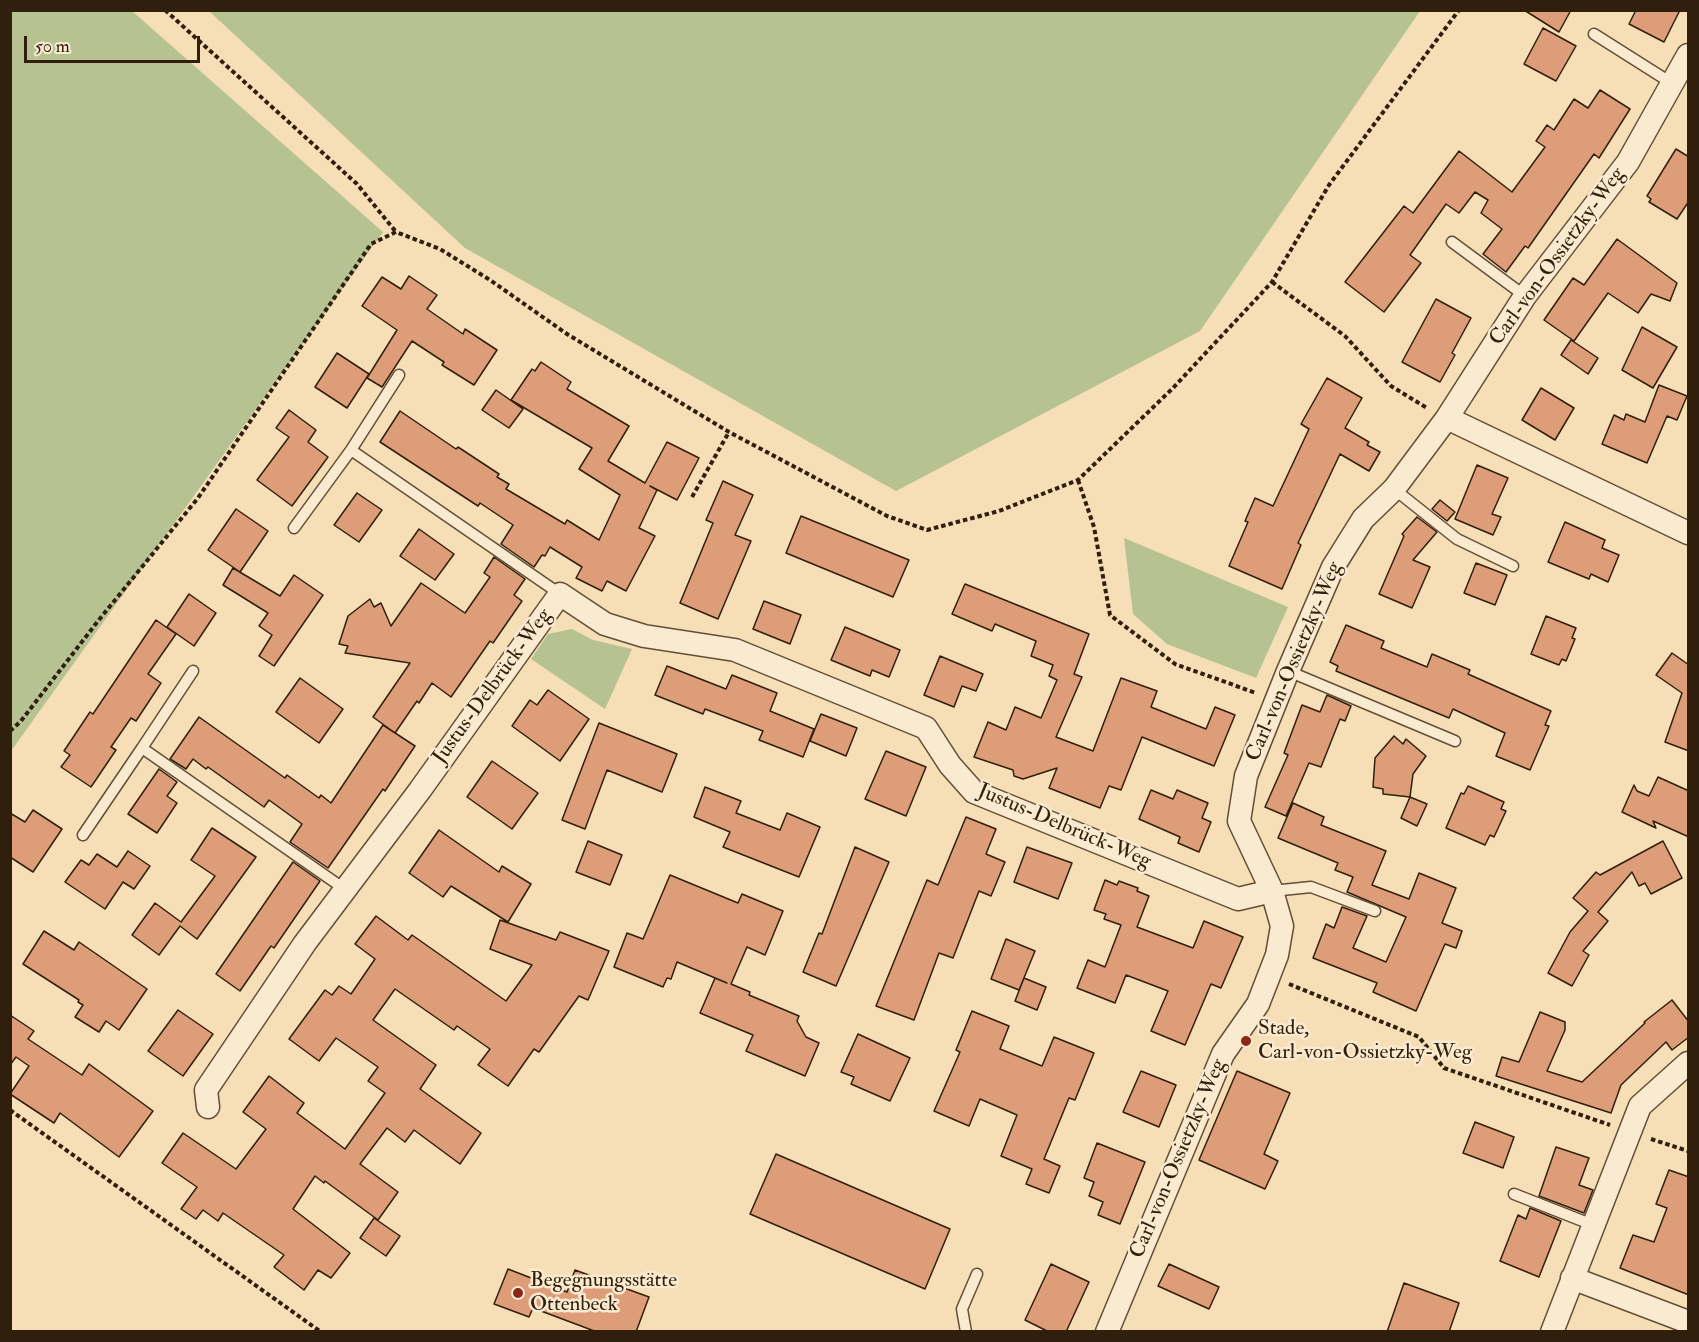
<!DOCTYPE html>
<html>
<head>
<meta charset="utf-8">
<style>
  body { margin:0 }
  #map { position:relative; width:1699px; height:1342px; overflow:hidden; background:#f6deb6; font-family:"IM FELL Double Pica",serif }
  canvas { display:block }
  .frame { position:absolute; inset:0; border:12px solid #301f0c; pointer-events:none }
  .scale { position:absolute; left:24px; top:36px; width:176px; height:27px; box-sizing:border-box; border:3px solid #301f0c; border-top:0; padding-left:8px; font-size:18px; line-height:21px; white-space:nowrap; color:#301f0c; -webkit-text-stroke:4px #f9ead0; paint-order:stroke }
</style>
</head>
<body>
<div id="map">
<canvas width="1699" height="1342"></canvas>
<div class="frame"></div>
<div class="scale">50 m</div>
</div>
<script>
const g = document.querySelector('canvas').getContext('2d');
g.lineJoin = 'round';
function fill(path, color) { g.fillStyle = color; g.fill(path, 'evenodd'); }
const poly = rows => new Path2D(rows.map(r => 'M' + r).join(''));
function stroke(path, color, width, dash) { g.strokeStyle = color; g.lineWidth = width; g.lineCap = dash ? 'butt' : 'round'; g.setLineDash(dash || []); g.stroke(path); }
function write(font, color, halo, rows, align = 'center') {
  g.font = font + ' "IM FELL Double Pica",serif'; g.lineWidth = 5; g.setLineDash([]); g.textBaseline = 'middle'; g.strokeStyle = halo; g.fillStyle = color; for (const [text, x, y, turn = 0] of rows) {
    g.save(); g.translate(x, y); g.rotate((+turn || 0) * Math.PI / 180); g.textAlign = isNaN(turn) ? turn : align; if (halo) g.strokeText(text, 0, 0); g.fillText(text, 0, 0); g.restore();
  }
}
const green = poly([
  [11,10,132,11,383,232,11,751],
  [209,11,1420,11,1200,331,896,491,465,248],
  [1124,538,1288,607,1256,678,1167,644,1133,614],
  [572,629,593,640,632,649,605,709,531,659,548,634]
]);
const building = poly([
  [1524,10,1571,10,1559,32,1524,10],
  [1636,10,1680,10,1664,42,1629,24,1636,10],
  [1543,28,1576,46,1556,81,1524,64,1543,28],
  [1600,90,1630,109,1599,158,1594,154,1528,248,1525,246,1506,272,1483,254,1502,229,1481,213,1488,200,1475,192,1459,213,1446,204,1410,255,1421,263,1384,312,1345,282,1404,206,1413,213,1459,151,1512,192,1545,147,1536,141,1547,125,1554,130,1574,99,1588,108,1600,90],
  [1676,149,1689,157,1689,201,1677,219,1649,202,1651,199,1647,196,1676,149],
  [1617,239,1677,283,1670,301,1651,294,1638,313,1608,293,1574,341,1544,320,1573,278,1584,285,1617,239],
  [409,276,437,295,427,309,463,334,465,329,497,350,474,385,442,365,444,362,412,341,382,387,367,378,397,330,362,306,382,277,401,289,409,276],
  [1436,299,1471,318,1452,353,1455,355,1440,382,1402,362,1436,299],
  [1642,327,1677,347,1653,388,1622,370,1642,327],
  [1571,340,1598,358,1588,374,1561,355,1571,340],
  [337,353,369,374,347,408,315,387,337,353],
  [541,362,571,382,567,389,629,426,608,461,645,483,667,442,699,458,677,500,650,486,657,490,639,528,655,536,626,591,607,581,602,591,576,578,582,567,550,547,545,556,542,555,534,567,501,544,513,525,480,503,478,506,380,442,400,411,456,449,458,447,499,474,497,477,509,484,506,489,565,524,567,520,599,540,620,495,579,469,592,448,511,400,532,369,535,371,541,362],
  [1327,378,1362,398,1345,428,1369,442,1367,445,1380,452,1369,471,1340,454,1298,543,1301,545,1282,589,1229,566,1248,522,1245,521,1255,498,1273,506,1309,429,1301,424,1327,378],
  [1659,385,1687,396,1677,420,1667,416,1647,463,1602,444,1614,415,1624,420,1626,414,1645,422,1659,385],
  [1541,388,1574,408,1555,440,1522,420,1541,388],
  [496,390,523,409,509,428,482,410,496,390],
  [289,410,316,430,308,442,328,457,292,506,257,480,289,437,276,428,289,410],
  [1477,465,1508,478,1492,514,1501,517,1493,535,1455,519,1477,465],
  [723,481,753,495,735,535,751,541,718,619,680,603,713,523,706,520,723,481],
  [357,493,382,510,359,542,334,525,357,493],
  [1440,500,1455,512,1447,521,1432,509,1440,500],
  [236,509,268,531,240,572,208,550,236,509],
  [801,516,909,560,893,597,786,553,801,516],
  [1417,517,1437,532,1413,560,1430,567,1412,608,1379,594,1404,536,1402,534,1417,517],
  [1565,522,1605,540,1602,548,1619,555,1608,582,1591,574,1589,579,1548,562,1565,522],
  [419,529,454,554,435,580,400,556,419,529],
  [494,557,525,579,514,595,522,601,493,643,490,641,451,697,432,683,419,703,417,701,395,733,373,717,410,663,345,653,348,646,339,644,348,616,370,599,374,607,381,603,391,626,421,583,465,613,490,577,484,573,494,557],
  [1476,563,1507,575,1495,605,1464,593,1476,563],
  [233,568,280,596,294,575,323,595,274,666,259,656,272,635,259,626,268,613,223,585,233,568],
  [965,584,1089,634,1074,674,1082,677,1056,737,1093,751,1121,678,1157,691,1151,707,1206,729,1215,707,1235,715,1214,766,1142,737,1121,790,1109,786,1100,808,1049,788,1057,768,1023,779,1014,776,1013,770,974,757,988,722,1006,730,1015,707,1041,718,1057,680,1049,676,1053,665,1031,656,1036,641,995,624,992,631,952,614,965,584],
  [189,594,216,613,194,646,167,627,189,594],
  [764,601,801,615,790,644,753,629,764,601],
  [1546,616,1576,628,1572,638,1575,639,1566,661,1562,659,1559,665,1531,654,1546,616],
  [156,620,176,634,148,674,161,683,136,721,131,718,111,747,116,750,91,787,61,767,70,755,64,751,90,712,93,714,156,620],
  [1346,625,1384,641,1381,648,1427,667,1432,654,1470,670,1468,674,1551,711,1545,725,1549,726,1530,770,1496,756,1505,733,1453,709,1449,718,1336,671,1338,666,1330,662,1346,625],
  [845,627,900,650,889,677,872,670,870,676,831,660,845,627],
  [1672,653,1689,665,1689,751,1665,742,1682,693,1656,675,1672,653],
  [940,656,983,674,976,691,962,686,954,707,924,695,940,656],
  [667,666,726,689,732,675,777,693,770,711,814,729,803,757,759,740,763,731,705,709,703,714,655,695,667,666],
  [300,678,343,709,319,743,276,712,300,678],
  [548,690,589,719,560,761,512,726,530,700,537,705,548,690],
  [1327,695,1351,706,1345,721,1340,719,1321,767,1309,763,1286,816,1265,807,1288,755,1284,753,1302,705,1320,712,1327,695],
  [821,714,857,728,846,756,810,741,821,714],
  [199,717,285,778,287,775,319,798,321,795,331,803,383,725,415,746,385,791,383,789,328,868,290,842,302,824,269,800,264,807,208,767,206,769,193,759,186,769,170,759,199,717],
  [599,723,677,754,662,792,607,770,585,829,562,820,599,723],
  [1394,736,1403,744,1406,739,1426,756,1413,774,1410,797,1383,794,1383,789,1373,787,1375,758,1394,736],
  [886,751,926,767,906,816,865,799,886,751],
  [492,761,538,793,512,829,467,797,492,761],
  [159,769,177,782,167,796,177,803,157,833,128,814,159,769],
  [1658,777,1689,791,1689,837,1653,821,1656,828,1622,812,1634,785,1637,791,1649,796,1658,777],
  [1468,786,1504,802,1501,809,1506,811,1494,837,1490,835,1485,845,1446,828,1461,793,1464,794,1468,786],
  [705,787,741,801,736,813,780,830,787,813,820,827,799,877,723,847,730,832,694,817,705,787],
  [1151,790,1173,799,1177,790,1208,803,1202,818,1211,822,1199,852,1178,843,1180,837,1139,819,1151,790],
  [1410,797,1427,804,1417,826,1401,818,1410,797],
  [1293,803,1324,817,1321,825,1386,851,1372,885,1409,899,1419,873,1456,888,1442,923,1462,931,1456,948,1445,944,1416,1011,1373,992,1377,983,1313,958,1326,924,1334,928,1342,907,1367,916,1353,948,1386,962,1406,917,1347,892,1353,877,1335,870,1338,863,1278,838,1293,803],
  [33,810,62,829,33,872,10,857,10,813,25,822,33,810],
  [966,817,996,829,986,854,1005,862,991,896,979,891,953,958,939,953,914,1020,876,1006,927,880,938,885,966,817],
  [212,828,256,857,197,939,180,926,159,955,132,935,155,903,181,922,215,876,191,860,212,828],
  [439,830,499,872,502,866,531,884,508,922,451,886,443,897,409,873,439,830],
  [588,841,622,855,610,885,576,872,588,841],
  [1663,841,1682,878,1651,894,1645,883,1639,886,1632,872,1598,912,1608,921,1583,951,1589,955,1572,986,1548,973,1570,932,1588,911,1573,898,1596,872,1600,875,1663,841],
  [855,847,889,862,836,986,803,972,819,933,822,934,855,847],
  [1027,847,1072,863,1058,899,1014,882,1027,847],
  [128,851,150,866,134,889,123,882,105,909,65,882,81,860,89,865,97,854,117,867,128,851],
  [293,862,320,881,274,948,271,946,240,991,216,974,293,862],
  [670,875,738,903,742,894,783,911,765,955,747,947,731,984,750,992,749,995,799,1016,797,1021,806,1037,819,1043,805,1076,746,1051,753,1035,700,1013,715,978,727,983,677,962,671,979,667,978,663,987,614,967,627,933,643,939,670,875],
  [1105,880,1117,885,1119,881,1138,888,1137,891,1149,896,1137,927,1193,948,1204,921,1243,937,1221,988,1211,984,1185,1045,1151,1031,1168,991,1126,975,1115,1003,1077,988,1088,960,1105,967,1121,925,1104,919,1106,914,1094,910,1105,880],
  [376,916,408,940,412,935,506,1001,532,965,490,949,500,920,556,940,560,932,609,951,588,1000,579,996,539,1052,534,1049,508,1086,478,1065,490,1049,457,1026,454,1030,395,989,373,1020,436,1065,420,1089,481,1133,460,1164,414,1130,405,1142,387,1128,360,1164,398,1192,378,1220,325,1181,324,1183,315,1176,293,1209,350,1253,331,1278,318,1270,304,1290,274,1267,284,1255,223,1213,218,1221,203,1210,196,1219,181,1209,197,1187,162,1163,183,1133,236,1169,266,1129,243,1112,269,1076,304,1103,297,1113,345,1149,385,1093,368,1081,378,1067,336,1038,319,1061,289,1039,325,990,332,995,339,986,351,994,375,959,355,944,376,916],
  [44,931,74,950,79,942,147,989,119,1030,106,1021,99,1032,75,1017,83,1005,78,1002,79,1000,23,964,44,931],
  [1006,939,1035,951,1019,990,991,979,1006,939],
  [1024,978,1046,987,1037,1010,1015,1001,1024,978],
  [1672,1000,1689,1022,1689,1037,1672,1050,1666,1042,1621,1085,1611,1113,1496,1076,1502,1057,1519,1062,1540,1012,1565,1022,1565,1030,1547,1071,1582,1082,1645,1023,1644,1022,1672,1000],
  [178,1010,213,1034,183,1076,148,1051,178,1010],
  [972,1011,1009,1026,1000,1049,1042,1066,1054,1037,1094,1053,1075,1100,1069,1098,1044,1159,1060,1166,1049,1193,1026,1184,1032,1169,1001,1156,1017,1115,980,1099,969,1126,934,1111,960,1052,956,1050,972,1011],
  [10,1015,34,1031,28,1039,82,1075,89,1064,153,1111,119,1157,60,1113,54,1123,10,1094,29,1066,16,1057,10,1065,10,1015],
  [858,1034,910,1058,890,1101,851,1084,854,1077,841,1072,858,1034],
  [1141,1071,1176,1085,1159,1127,1123,1112,1141,1071],
  [1237,1071,1290,1093,1264,1154,1278,1161,1265,1189,1199,1160,1237,1071],
  [1475,1122,1514,1137,1503,1168,1463,1153,1475,1122],
  [1097,1143,1145,1162,1120,1224,1098,1215,1103,1202,1089,1196,1094,1182,1084,1178,1097,1143],
  [1556,1147,1589,1158,1579,1185,1593,1190,1584,1213,1539,1196,1556,1147],
  [776,1154,950,1229,925,1289,750,1214,776,1154],
  [1669,1170,1689,1177,1689,1295,1620,1268,1633,1235,1654,1242,1667,1208,1656,1204,1669,1170],
  [1530,1208,1561,1221,1539,1277,1500,1261,1518,1215,1526,1219,1530,1208],
  [374,1218,400,1236,386,1256,360,1238,374,1218],
  [1051,1264,1089,1282,1066,1332,1049,1332,1025,1320,1051,1264],
  [1169,1264,1219,1287,1209,1309,1158,1286,1169,1264],
  [508,1269,567,1292,575,1270,649,1297,636,1332,597,1332,533,1308,529,1317,494,1304,508,1269],
  [1404,1283,1459,1303,1449,1332,1387,1332,1404,1283]
]);
const path = poly([
  [165,10,357,184,396,232],
  [1272,282,1345,336,1391,386,1427,408],
  [1078,480,1094,527,1110,615,1175,664,1256,693],
  [692,497,729,432],
  [10,731,21,721,98,621,198,498,371,244,396,232,440,249,490,280,567,334,729,432,887,516,927,530,999,511,1078,480,1172,389,1272,282,1329,185,1459,10],
  [1289,984,1419,1037,1444,1068,1610,1125],
  [10,1110,321,1332],
  [1651,1139,1688,1151]
]);
const lane = poly([
  [1594,34,1673,84],
  [1452,242,1525,296],
  [351,450,560,594],
  [1394,489,1457,539,1513,566],
  [294,528,351,450,399,375],
  [193,671,142,748,346,890],
  [1288,671,1455,741],
  [83,835,142,748],
  [1272,891,1311,887,1375,911],
  [1514,1194,1593,1225],
  [966,1332,962,1309,977,1274]
]);
const street = poly([
  [1447,418,1688,533],
  [208,1107,206,1090,305,943,420,790,560,594,605,624,644,636,735,650,926,728,950,765,974,792,1238,899,1272,891],
  [1572,1278,1688,1322],
  [1107,1332,1223,1054,1258,1004,1277,955,1282,926,1272,891,1239,821,1246,776,1288,671,1333,567,1363,519,1394,489,1447,418,1525,296,1628,162,1688,55],
  [1552,1332,1640,1106,1688,1063]
]);
const markers = [
  [1246,1041,6,"#8f2418"],
  [518,1293,6,"#8f2418"]
];
const streetNames = [
  ["Carl-von-Ossietzky-Weg",1558,257,-54],
  ["Carl-von-Ossietzky-Weg",1295,662,-67],
  ["Justus-Delbrück-Weg",493,687,-54],
  ["Justus-Delbrück-Weg",1064,827,23],
  ["Carl-von-Ossietzky-Weg",1179,1159,-67]
];
const poiNames = [
  ["Stade,",1258,1029],
  ["Carl-von-Ossietzky-Weg",1258,1053],
  ["Begegnungsstätte",530,1281],
  ["Ottenbeck",530,1305]
];
fill(green, '#b7c292');
fill(building, '#dd9d79');
stroke(building, '#301f0c', 1.5);
stroke(lane, '#624f36', 13);
stroke(street, '#624f36', 25);
stroke(path, '#301f0c', 4, [4.5, 3]);
stroke(lane, '#f9ead0', 10);
stroke(street, '#f9ead0', 22);
for (const [x, y, r, color] of markers) { const dot = new Path2D(); dot.arc(x, y, r, 0, 2 * Math.PI); g.fillStyle = color; g.fill(dot); stroke(dot, '#f9ead0', 2); }
write('21px', '#301f0c', '#f9ead0', streetNames);
write('21px', '#301f0c', '#f9ead0', poiNames, 'left');
</script>
</body>
</html>
